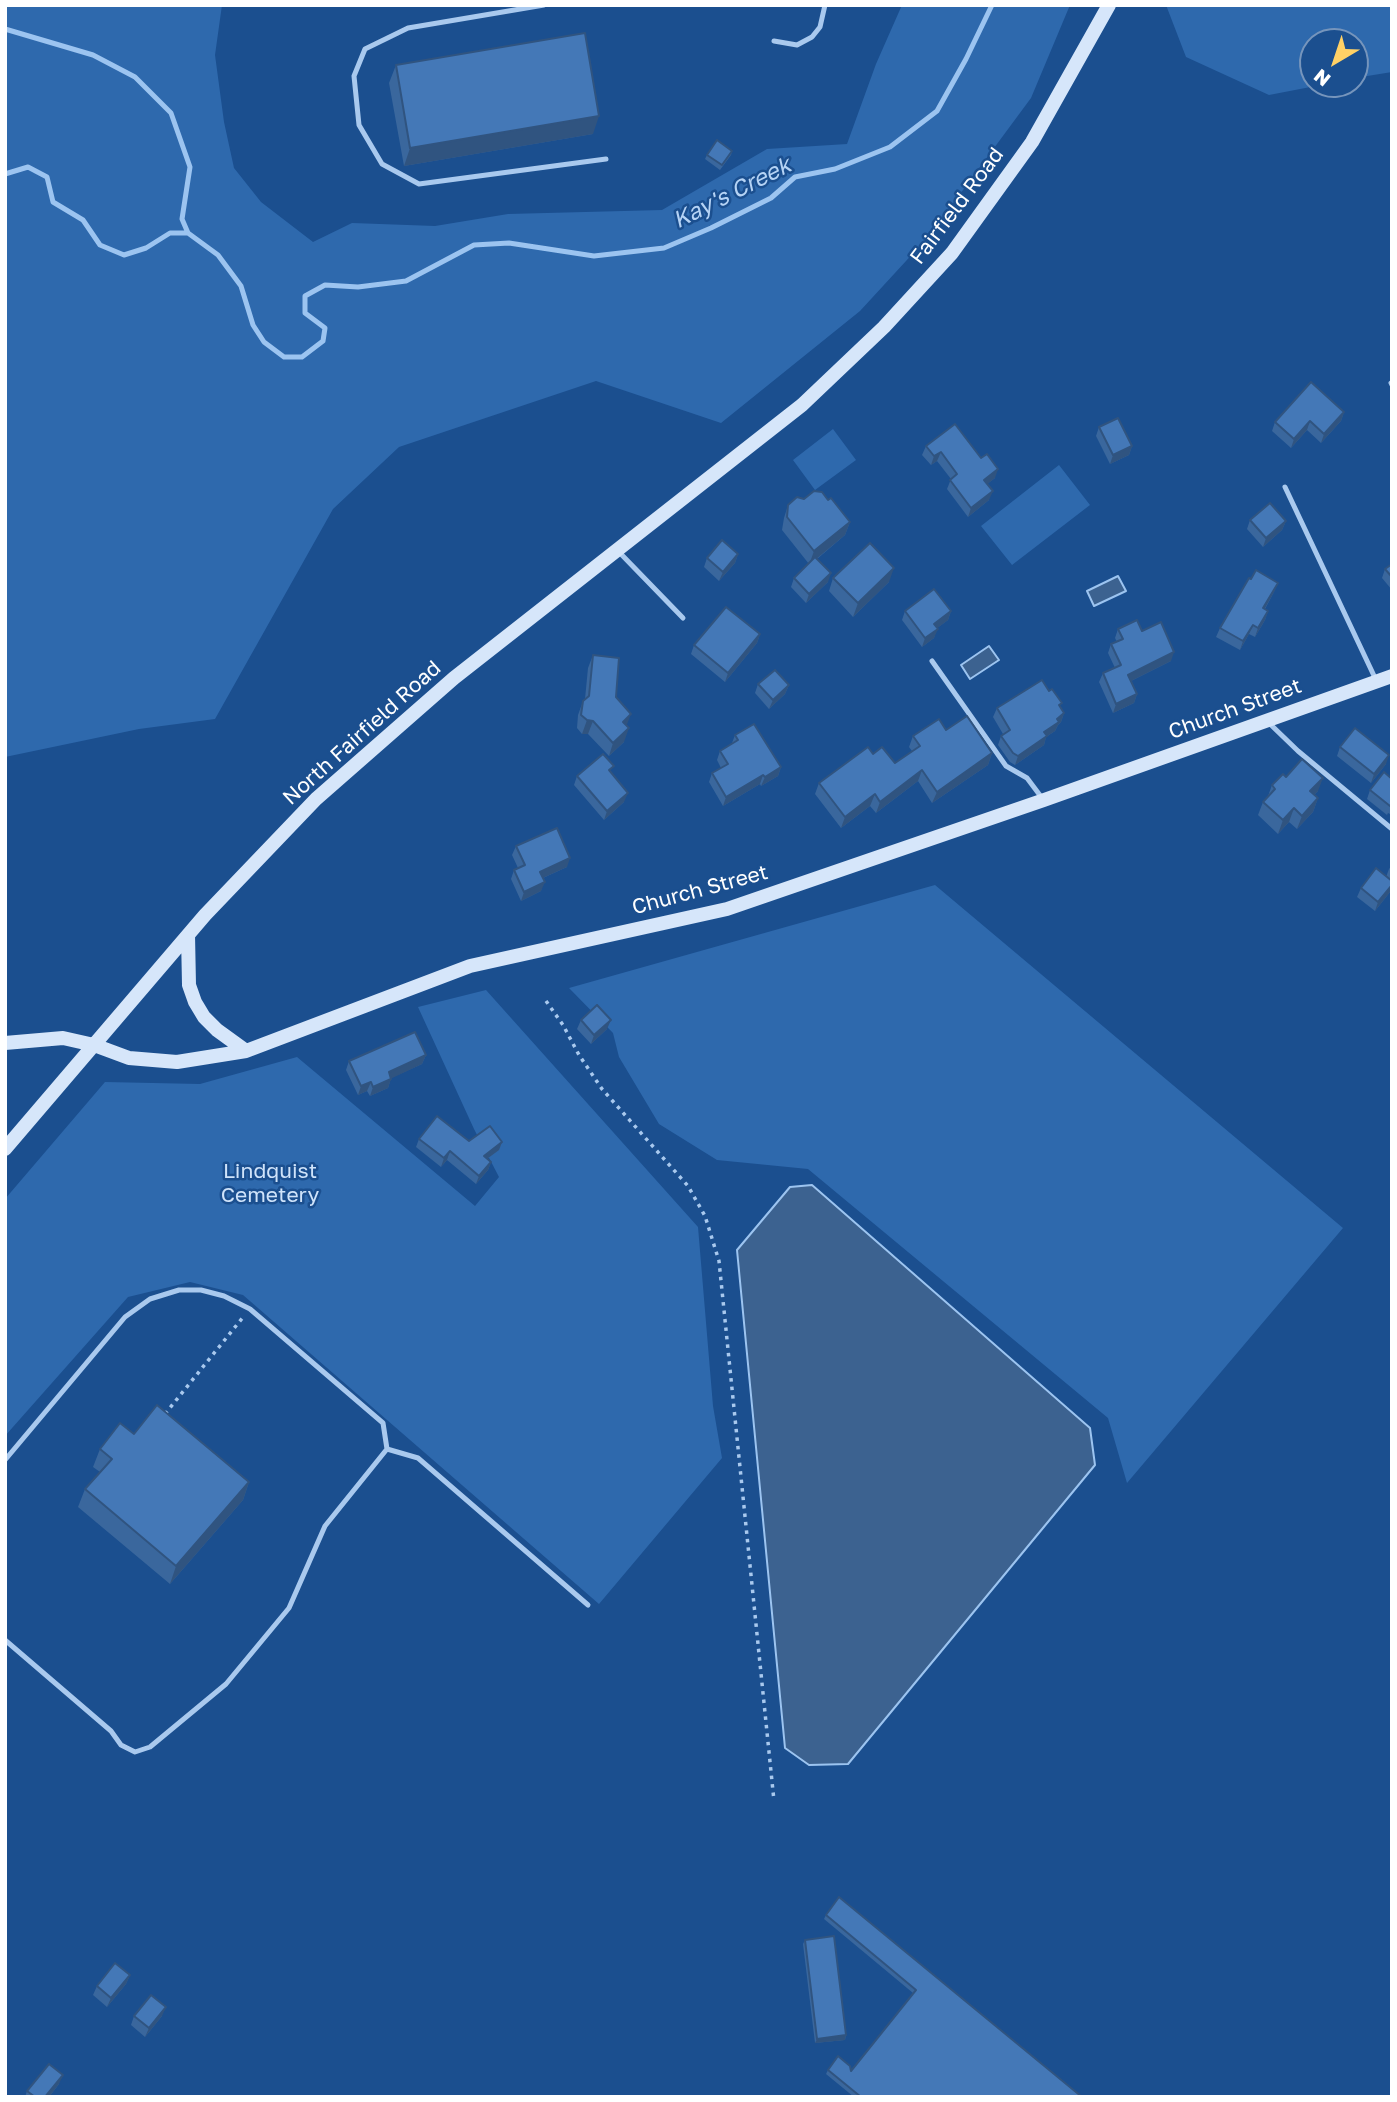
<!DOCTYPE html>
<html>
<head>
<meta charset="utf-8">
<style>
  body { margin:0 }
  #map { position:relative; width:1397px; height:2102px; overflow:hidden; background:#1b4f8f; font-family:"Golos Text",sans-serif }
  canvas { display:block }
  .frame { position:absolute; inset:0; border:7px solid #fff; pointer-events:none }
  .north { position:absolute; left:1299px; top:28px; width:70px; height:70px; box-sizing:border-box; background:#1b4f8f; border:2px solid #7695bc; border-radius:50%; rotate:219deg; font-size:19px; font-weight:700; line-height:28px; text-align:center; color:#fff }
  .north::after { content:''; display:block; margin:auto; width:24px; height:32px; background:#ffd166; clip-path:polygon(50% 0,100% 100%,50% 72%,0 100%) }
</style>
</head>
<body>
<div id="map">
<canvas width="1397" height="2102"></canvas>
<div class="frame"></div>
<div class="north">N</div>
</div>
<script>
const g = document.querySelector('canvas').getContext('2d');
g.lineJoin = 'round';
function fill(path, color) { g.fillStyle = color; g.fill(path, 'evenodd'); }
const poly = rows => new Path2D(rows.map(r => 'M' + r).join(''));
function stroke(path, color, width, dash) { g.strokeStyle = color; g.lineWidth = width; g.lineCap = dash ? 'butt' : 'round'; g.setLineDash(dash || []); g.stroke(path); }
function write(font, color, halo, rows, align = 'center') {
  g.font = font + ' "Golos Text",sans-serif'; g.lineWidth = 5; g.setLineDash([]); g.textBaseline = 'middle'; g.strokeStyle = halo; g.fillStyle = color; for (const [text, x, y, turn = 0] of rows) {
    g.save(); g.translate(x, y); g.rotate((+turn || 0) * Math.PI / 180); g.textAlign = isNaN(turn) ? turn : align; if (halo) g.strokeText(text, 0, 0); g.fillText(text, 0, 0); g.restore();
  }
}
const green = poly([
  [5,5,222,5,215,55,224,122,234,168,261,202,313,242,352,223,435,226,508,214,662,210,767,149,847,144,876,64,902,5,1070,5,1031,98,929,236,860,311,721,423,596,381,399,447,333,509,215,719,139,729,5,757],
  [1166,5,1392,5,1392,72,1355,78,1355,42,1313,42,1313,84,1326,84,1269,95,1186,57],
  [833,429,856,460,815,490,793,460],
  [1059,465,1090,505,1012,565,981,526],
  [935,885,1343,1228,1127,1483,1108,1418,808,1169,717,1160,659,1124,619,1057,613,1033,569,988],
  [486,990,698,1227,713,1406,722,1458,599,1604,243,1295,190,1282,128,1297,5,1436,5,1199,105,1082,200,1084,297,1057,475,1206,499,1177,474,1129,418,1007]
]);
const water = poly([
  [1118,576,1126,591,1094,606,1087,591,1118,576],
  [989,646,999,660,970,679,961,665,989,646],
  [812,1185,1090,1428,1095,1465,848,1764,809,1765,785,1748,737,1250,790,1187,812,1185]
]);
const stream = poly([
  [5,29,93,55,135,77,171,113,190,167,182,219,188,233,218,255,241,286,253,325,264,342,284,357,302,357,323,341,325,328,305,313,305,296,325,285,358,287,406,281,474,245,509,243,594,256,664,248,711,228,771,198,795,177,835,169,890,147,937,111,966,59,992,5],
  [5,174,28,167,47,177,53,202,83,220,100,245,124,255,146,248,170,233,188,233]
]);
const path = poly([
  [546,1001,563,1025,579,1055,602,1089,688,1186,705,1216,719,1261,774,1801],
  [165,1414,244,1316]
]);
const lane = poly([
  [544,5,408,28,365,49,354,76,359,125,382,164,419,184,606,159],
  [774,41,797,45,812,37,820,27,825,5],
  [1391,383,1392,385],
  [1285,487,1376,680],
  [619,552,683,618],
  [932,661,1006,766,1027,778,1042,798],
  [1269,723,1298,751,1392,829],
  [387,1449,418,1458,588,1605],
  [5,1460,125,1317,150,1299,179,1290,201,1290,224,1296,250,1309,383,1423,387,1449,325,1526,289,1608,226,1684,150,1747,135,1752,121,1745,111,1731,5,1640]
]);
const secondary = poly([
  [188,935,189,985,195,1002,204,1017,217,1030,246,1051],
  [5,1043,63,1038,94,1045,129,1058,177,1062,246,1051,470,966,727,909,1044,800,1392,676],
  [5,1149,205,915,316,799,454,678,802,405,884,327,952,253,1032,142,1109,5]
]);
const wall = poly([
  [396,65,593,134,404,166,389,83],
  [732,151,731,155,720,170,705,159,707,155],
  [1344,412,1341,421,1321,443,1307,430,1291,448,1272,431,1275,422],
  [955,424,995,478,987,484,989,500,968,517,947,489,951,479,937,461,931,465,922,455,926,446],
  [1099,427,1132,446,1129,455,1110,464,1096,436],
  [804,499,828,500,850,522,845,535,817,559,828,582,806,603,791,587,794,578,809,564,782,530,784,518,788,505],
  [1250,520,1286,521,1282,530,1263,547,1247,529],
  [738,554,735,563,719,581,704,567,707,558],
  [1392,564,1392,590,1382,578,1385,569],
  [833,578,889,582,853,617,829,591],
  [1251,579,1278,583,1274,592,1265,609,1268,611,1265,620,1255,637,1249,634,1240,650,1216,637,1220,628],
  [905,611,951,611,948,620,937,628,934,638,922,647,902,620],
  [1118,629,1142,631,1171,661,1131,681,1137,694,1134,703,1113,713,1099,682,1103,673,1115,668,1108,653,1111,644,1117,642,1115,638],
  [760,634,757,643,725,682,691,654,694,645],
  [593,655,616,697,624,742,609,756,588,734,582,734,577,728,578,715,583,701,585,699,588,668],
  [758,684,789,685,785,694,769,709,755,693],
  [1060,707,1064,713,1061,722,1058,725,1055,731,1046,737,1044,745,1015,765,1010,762,998,745,1001,736,1003,734,993,717,997,708],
  [946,730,992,753,988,765,932,803,918,781,876,813,870,806,841,828,815,794,819,783,873,754,895,763,912,751,909,747,913,736],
  [735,735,781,767,778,776,761,786,760,784,723,806,709,782,712,773,721,768,717,760,720,751,732,743],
  [1340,747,1386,764,1371,783,1337,756],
  [577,776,624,802,604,820,574,785],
  [1286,777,1318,791,1314,795,1318,798,1313,812,1297,829,1289,822,1278,834,1258,815,1263,802,1268,796,1272,785],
  [1392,779,1392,815,1388,813,1387,815,1367,799,1370,790],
  [516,846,567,867,543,878,541,891,521,901,511,879,514,870,518,868,512,855],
  [1392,865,1392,888,1390,892,1375,911,1357,897,1361,888,1386,877,1389,869],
  [581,1020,607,1029,591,1044,577,1029],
  [426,1055,422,1064,391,1078,388,1088,370,1096,367,1091,358,1095,346,1070,349,1061],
  [419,1139,469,1141,502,1142,499,1150,487,1159,491,1162,488,1170,476,1184,447,1160,441,1167,416,1147],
  [134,1434,249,1482,243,1500,170,1584,78,1507,85,1489,100,1472,93,1467,100,1449],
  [826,1915,1082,2097,854,2097,826,2074,828,2070,851,2071,913,1993,824,1919],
  [805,1940,846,2035,845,2040,815,2043,803,1944],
  [130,1975,126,1984,107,2007,93,1995,97,1986],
  [134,2016,162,2016,145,2037,131,2025],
  [59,2084,49,2097,25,2097,27,2091]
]);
const shadedWall = poly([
  [599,116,593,134,404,166,410,148],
  [1344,412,1341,421,1321,443,1324,434],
  [1310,421,1307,430,1291,448,1294,439],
  [1132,446,1129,455,1110,464,1113,455],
  [941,452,937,461,931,465,934,456],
  [998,469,995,478,981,489,984,480],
  [993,491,989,500,968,517,971,508],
  [1286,521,1282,530,1263,547,1266,538],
  [850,522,845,535,809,565,814,551],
  [738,554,735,563,719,581,723,572],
  [894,568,889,582,853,617,858,603],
  [831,573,828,582,806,603,809,594],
  [1278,583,1274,592,1260,617,1263,608],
  [951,611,948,620,931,633,934,624],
  [1268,611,1265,620,1255,637,1258,628],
  [1253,625,1249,634,1240,650,1243,641],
  [938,629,934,638,922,647,925,638],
  [760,634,757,643,725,682,728,673],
  [1174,652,1171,661,1125,684,1128,675],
  [789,685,785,694,769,709,773,700],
  [1137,694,1134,703,1113,713,1116,704],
  [1064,713,1061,722,1058,725,1055,731,1046,737,1044,745,1015,765,1018,756],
  [631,714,626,727,623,722],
  [587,720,593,721,588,734,582,734],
  [629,728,624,742,609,756,613,743],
  [992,753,988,765,932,803,937,792],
  [1389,755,1386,764,1371,783,1374,774],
  [781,767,778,776,761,786,765,777],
  [922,770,918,781,876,813,880,802],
  [763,775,760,784,723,806,726,797],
  [1323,778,1318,791,1305,805,1310,791],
  [628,793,624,802,604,820,607,811],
  [875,794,870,806,841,828,845,817],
  [1318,798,1313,812,1297,829,1302,816],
  [1294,808,1289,822,1278,834,1283,820],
  [570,858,567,867,536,881,540,872],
  [545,882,541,891,521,901,524,892],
  [1392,885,1390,892,1375,911,1378,902],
  [611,1020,607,1029,591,1044,594,1035],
  [426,1055,422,1064,386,1081,389,1072],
  [391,1079,388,1088,370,1096,373,1087],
  [371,1082,367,1091,358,1095,361,1086],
  [502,1142,499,1150,480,1164,484,1156],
  [450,1151,447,1160,441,1167,444,1158],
  [491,1162,488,1170,476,1184,479,1176],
  [249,1482,243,1500,170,1584,176,1566],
  [130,1975,126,1984,107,2007,111,1998],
  [166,2007,162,2016,145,2037,149,2028],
  [846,2035,845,2040,815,2043,817,2039],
  [63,2075,59,2084,49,2097,45,2097]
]);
const building = poly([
  [585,33,599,116,410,148,396,65,585,33],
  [717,140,732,151,722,165,707,155,717,140],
  [1311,382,1344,412,1324,434,1310,421,1294,439,1275,422,1311,382],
  [1118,418,1132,446,1113,455,1099,427,1118,418],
  [955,424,981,458,987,454,998,469,984,480,993,491,971,508,950,480,957,474,941,452,934,456,926,446,955,424],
  [814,491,822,492,828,500,831,498,850,522,814,551,787,517,788,505,797,497,804,499,814,491],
  [1270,503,1286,521,1266,538,1250,520,1270,503],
  [722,540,738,554,723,572,707,558,722,540],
  [870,543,894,568,858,603,833,578,870,543],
  [815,557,831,573,809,594,794,578,815,557],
  [1392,564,1392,577,1385,569,1392,564],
  [1256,570,1278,583,1263,608,1268,611,1258,628,1253,625,1243,641,1220,628,1249,578,1251,579,1256,570],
  [934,589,951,611,934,624,938,629,925,638,905,611,934,589],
  [726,607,760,634,728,673,694,645,726,607],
  [1137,620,1142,631,1161,622,1174,652,1128,675,1137,694,1116,704,1103,673,1121,665,1111,644,1123,639,1118,629,1137,620],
  [593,655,619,658,616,697,631,714,623,722,629,728,613,743,593,721,587,720,581,715,583,701,589,696,593,655],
  [775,670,789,685,773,700,758,684,775,670],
  [1042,680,1049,691,1052,689,1062,703,1059,705,1064,713,1057,719,1059,722,1044,732,1047,736,1018,756,1013,753,1001,736,1010,730,997,708,1042,680],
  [967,716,992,753,937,792,922,770,880,802,875,794,845,817,819,783,868,747,873,754,882,747,895,763,920,746,913,736,939,719,946,730,967,716],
  [754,724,781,767,765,777,763,775,726,797,712,773,728,764,720,751,738,740,735,735,754,724],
  [1355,728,1389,755,1374,774,1340,747,1355,728],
  [603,754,614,766,609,770,628,793,607,811,577,776,603,754],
  [1302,759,1323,778,1310,791,1318,798,1302,816,1294,808,1283,820,1263,802,1275,789,1272,785,1283,774,1286,777,1302,759],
  [1384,772,1392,779,1392,804,1390,806,1370,790,1384,772],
  [557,828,570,858,540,872,545,882,524,892,514,870,525,865,516,846,557,828],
  [1376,868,1392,881,1392,885,1378,902,1361,888,1376,868],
  [597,1005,611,1020,594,1035,581,1020,597,1005],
  [415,1032,426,1055,389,1072,391,1079,373,1087,371,1082,361,1086,349,1061,415,1032],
  [437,1116,469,1141,490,1126,502,1142,484,1156,491,1162,479,1176,450,1151,444,1158,419,1139,437,1116],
  [157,1405,249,1482,176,1566,85,1489,112,1459,100,1449,120,1423,134,1434,157,1405],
  [839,1897,1082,2097,861,2097,828,2070,838,2056,850,2066,851,2071,916,1990,826,1915,839,1897],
  [834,1936,846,2035,817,2039,805,1940,834,1936],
  [115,1963,130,1975,111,1998,97,1986,115,1963],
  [151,1995,166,2007,149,2028,134,2016,151,1995],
  [49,2064,63,2075,45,2097,35,2097,27,2091,49,2064]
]);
const streetNames = [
  ["Fairfield Road",957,206,-53],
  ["Church Street",1235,709,-20],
  ["North Fairfield Road",362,733,-42],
  ["Church Street",700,890,-15]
];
const parkNames = [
  ["Lindquist",270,1171],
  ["Cemetery",270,1195]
];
const waterNames = [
  ["Kay's Creek",732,193,-27]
];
fill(green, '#2e69ad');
fill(water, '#3c6290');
stroke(water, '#9cc4f0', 2);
stroke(stream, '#9cc4f0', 5);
stroke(path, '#a9c9ee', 3.5, [3.5, 5]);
stroke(lane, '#a9c9ee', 5);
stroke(secondary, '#d6e6fa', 14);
fill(wall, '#3a679d');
fill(shadedWall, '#305480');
fill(building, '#4478b7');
stroke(building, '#305480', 2);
write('21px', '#fff', '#1b4f8f', streetNames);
write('21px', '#cfe3fa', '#1b4f8f', parkNames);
write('italic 23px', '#b5d3f5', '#1b4f8f', waterNames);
</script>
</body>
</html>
